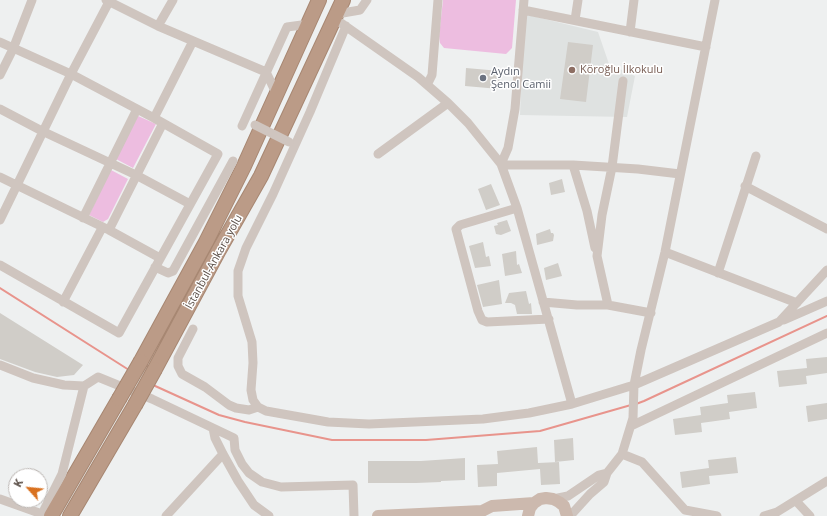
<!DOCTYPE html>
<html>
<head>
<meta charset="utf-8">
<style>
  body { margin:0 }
  #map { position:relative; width:827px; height:516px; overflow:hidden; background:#eef0f0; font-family:"Open Sans",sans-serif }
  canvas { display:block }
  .north { position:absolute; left:8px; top:468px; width:40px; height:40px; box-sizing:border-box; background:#fff; border:1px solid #bdb8b5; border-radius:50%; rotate:297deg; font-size:11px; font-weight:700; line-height:16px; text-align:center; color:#5a4e47 }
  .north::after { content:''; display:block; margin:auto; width:14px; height:18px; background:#d9711f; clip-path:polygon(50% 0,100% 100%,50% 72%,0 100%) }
</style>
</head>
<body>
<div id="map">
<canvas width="827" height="516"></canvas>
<div class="north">K</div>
</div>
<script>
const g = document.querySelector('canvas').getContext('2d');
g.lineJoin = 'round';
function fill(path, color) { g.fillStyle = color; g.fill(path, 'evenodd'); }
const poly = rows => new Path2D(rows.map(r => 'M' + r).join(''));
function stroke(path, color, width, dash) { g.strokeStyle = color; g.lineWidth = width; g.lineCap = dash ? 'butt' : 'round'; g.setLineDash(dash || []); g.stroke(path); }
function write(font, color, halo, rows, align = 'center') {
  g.font = font + ' "Open Sans",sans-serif'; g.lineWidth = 3; g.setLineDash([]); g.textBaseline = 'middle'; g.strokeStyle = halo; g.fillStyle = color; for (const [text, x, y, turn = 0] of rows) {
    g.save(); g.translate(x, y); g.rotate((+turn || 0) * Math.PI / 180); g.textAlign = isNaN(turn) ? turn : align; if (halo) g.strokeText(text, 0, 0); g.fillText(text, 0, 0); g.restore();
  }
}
const education = poly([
  [524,14,598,32,609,64,635,76,627,117,520,115]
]);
const green = poly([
  [443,0,516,0,512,48,506,54,444,48,440,43,439,36],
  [138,116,156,124,133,168,116,159],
  [111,170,128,179,108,219,103,222,89,215]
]);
const stream = poly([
  [0,288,129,370],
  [153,385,219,415,245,422,332,440,426,440,540,431,631,405],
  [636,404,644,401,827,316]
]);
const building = poly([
  [568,42,593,45,586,102,560,99],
  [466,68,500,71,499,89,465,86],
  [562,179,565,192,551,195,549,183],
  [491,184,500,205,486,210,478,189],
  [507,220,511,231,501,235,496,234,494,226,498,225,497,223],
  [550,229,551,233,553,233,554,235,553,241,537,245,536,234],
  [483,242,486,257,489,256,491,266,475,268,469,246],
  [516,251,517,265,519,264,522,273,505,276,502,254],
  [558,263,562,276,546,280,544,268],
  [499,280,502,304,483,307,477,285],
  [526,291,529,304,531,303,532,314,517,314,515,305,511,303,505,303,509,293],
  [0,313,83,365,74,375,57,377,35,372,0,359],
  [827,357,827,373,806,376,807,384,779,387,777,371,807,368,806,359],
  [755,392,757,408,729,412,730,419,701,423,702,432,675,435,673,419,701,415,700,407,728,403,727,395],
  [827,403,827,419,808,422,806,406],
  [573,438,574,460,555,462,554,440],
  [537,447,538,463,559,462,560,484,541,485,540,469,497,473,497,486,478,487,477,465,498,464,497,451],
  [736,457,738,473,709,476,710,484,682,488,680,472,709,468,708,460],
  [465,458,465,480,441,481,441,482,416,483,368,483,368,461,421,461]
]);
const minor = poly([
  [106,0,158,26,266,72,277,95],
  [523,10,706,47],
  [337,14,360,10,367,0],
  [575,20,578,0],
  [341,23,418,77,448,103,468,123,501,164,517,208,572,404],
  [158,26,173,0],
  [346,26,310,112,273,194,246,248,238,271,238,296,252,342,253,363,251,390,253,400,258,407,266,411,328,422,369,424,483,419,529,413,572,404,634,385,779,322,827,270],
  [630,32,634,0],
  [0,42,71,74,154,118],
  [0,75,13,49,32,0],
  [427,85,432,75,438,0],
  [0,109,42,131,136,175,190,204],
  [242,126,287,27,309,24],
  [378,154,448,103],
  [501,164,508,148,515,109,524,0],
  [502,165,573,165,638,169,680,174],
  [573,165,587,211,595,248],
  [0,177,109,230,160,258],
  [745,186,827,229],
  [517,208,460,225,456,229,478,311,482,320,487,322,549,319],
  [83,218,137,109],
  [0,220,71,74,110,0],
  [109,230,163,123],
  [665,252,797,303],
  [0,265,119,333,218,154,154,118,193,41],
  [155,267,168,273,173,271,233,161],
  [718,273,756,156],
  [63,302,102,228],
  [543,302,577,305,608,305,651,313],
  [608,305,597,256,602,215,612,167,623,81],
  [784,320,827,301],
  [193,329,178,358,178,366,182,374,205,387,229,405,236,408,249,410,258,407],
  [0,365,33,378,64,385,84,386,98,377,152,399,213,428,215,438,223,454,238,481,254,505,269,516],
  [631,426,827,333],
  [213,428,234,438,235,450,242,464,249,473,262,482,281,487,353,485,354,516],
  [622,454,642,462,685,510,717,516],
  [0,499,42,514],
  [553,499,568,496,599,475,607,473,622,454,633,418,634,385,641,350,665,252,715,0],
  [796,501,810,516],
  [41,516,62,474,84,386],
  [166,516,223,454],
  [570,516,590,494,604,482,607,473],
  [764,516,777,512,827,481]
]);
const major = poly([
  [378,516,482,511,492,506,534,503],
  [528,516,530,508,534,503,540,499,546,498,553,499,559,502,564,506,567,516]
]);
const highway = poly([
  [141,361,206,242,244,166,319,0],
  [155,369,219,250,261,176,343,0],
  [51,516,119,399],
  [70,516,135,405]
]);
const minorBridge = poly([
  [255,125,289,142]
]);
const highwayBridge = poly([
  [119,399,141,361],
  [135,405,155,369]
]);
const markers = [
  [572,70,4,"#8d6e63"],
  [483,78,4,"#6b7280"]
];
const educationNames = [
  ["Köroğlu İlkokulu",580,70]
];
const worshipNames = [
  ["Aydın",491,72],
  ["Şenol Camii",491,85]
];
const streetNames = [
  ["İstanbul-Ankara yolu",214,262,-61]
];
fill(education, '#dfe2e1');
fill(green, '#edbde0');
stroke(stream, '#e8948c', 2);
fill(building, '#d0cdc8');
stroke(highway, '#a78772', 16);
stroke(minor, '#cfc5bf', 9);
stroke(major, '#ccb9ae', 12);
stroke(highway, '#bb9b87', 14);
stroke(highwayBridge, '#a78772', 16, []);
stroke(minorBridge, '#cfc5bf', 9);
stroke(highwayBridge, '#bb9b87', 14);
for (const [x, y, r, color] of markers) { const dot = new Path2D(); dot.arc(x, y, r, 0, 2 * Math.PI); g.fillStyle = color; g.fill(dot); stroke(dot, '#fff', 1.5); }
write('11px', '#785e54', '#fff', educationNames, 'left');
write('11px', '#5b616d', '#fff', worshipNames, 'left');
write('11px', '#5a4e47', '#fff', streetNames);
</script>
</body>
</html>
